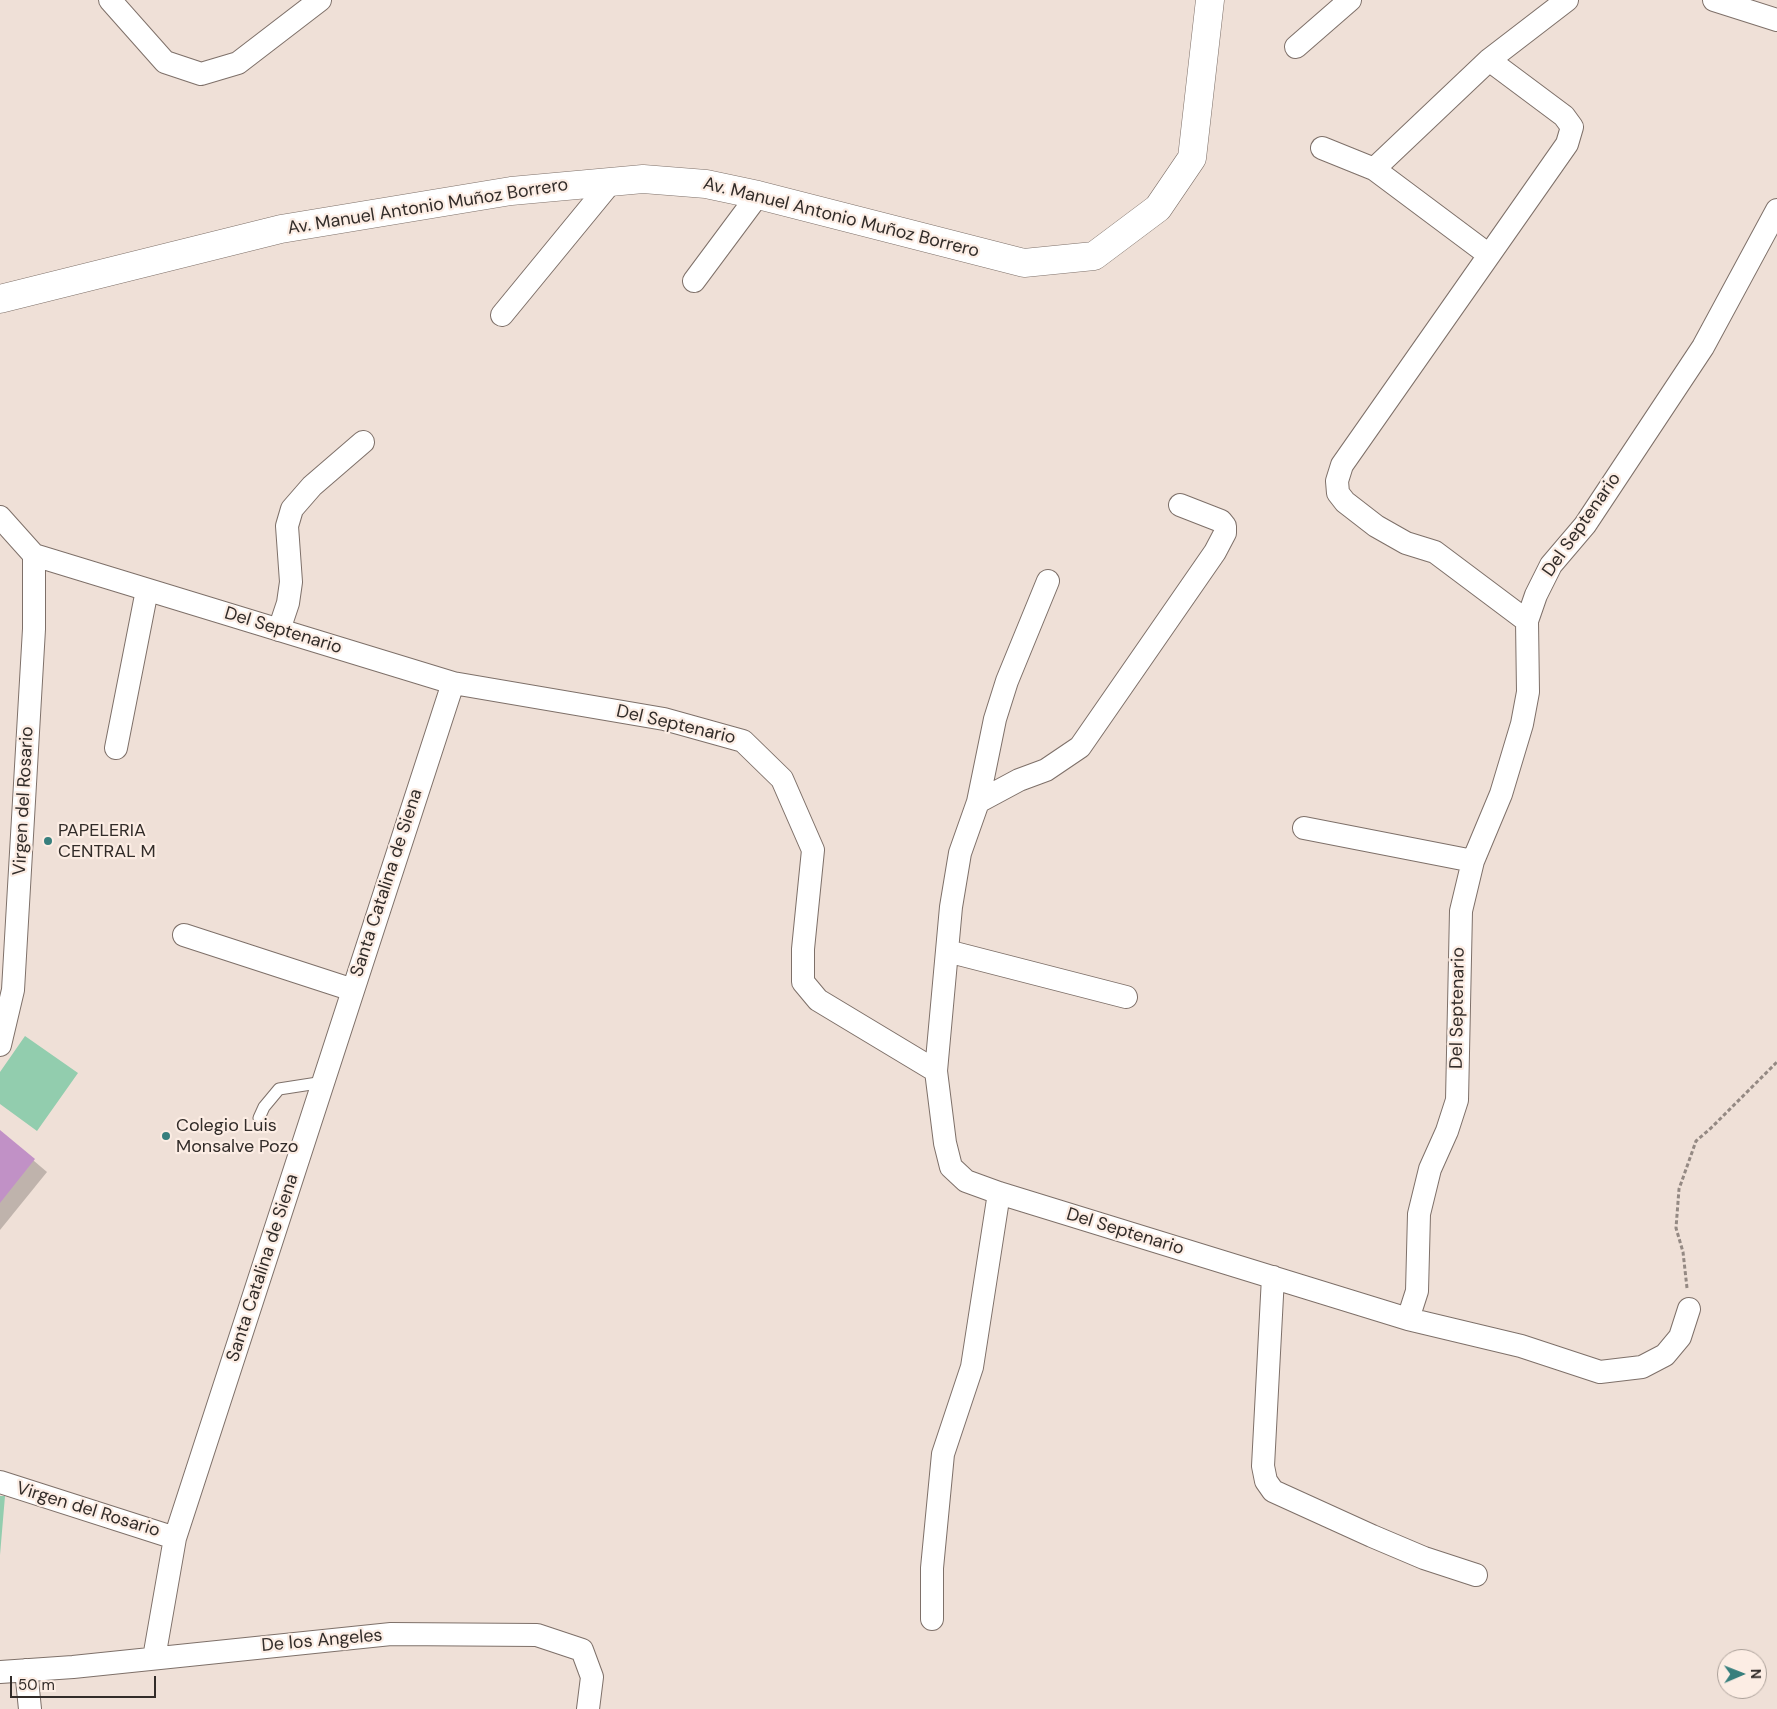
<!DOCTYPE html>
<html>
<head>
<meta charset="utf-8">
<style>
  body { margin:0 }
  #map { position:relative; width:1777px; height:1709px; overflow:hidden; background:#efe0d7; font-family:"DM Sans",sans-serif }
  canvas { display:block }
  .north { position:absolute; left:1717px; top:1649px; width:50px; height:50px; box-sizing:border-box; background:#fcede4; border:1px solid #aba099; border-radius:50%; rotate:89deg; font-size:14px; font-weight:700; line-height:20px; text-align:center; color:#322c29 }
  .north::after { content:''; display:block; margin:auto; width:18px; height:22px; background:#377f7d; clip-path:polygon(50% 0,100% 100%,50% 72%,0 100%) }
  .scale { position:absolute; left:10px; top:1676px; width:146px; height:22px; box-sizing:border-box; border:2px solid #322c29; border-top:0; padding-left:6px; font-size:15px; line-height:18px; white-space:nowrap; color:#322c29; -webkit-text-stroke:4px #fcede4; paint-order:stroke }
</style>
</head>
<body>
<div id="map">
<canvas width="1777" height="1709"></canvas>
<div class="north">N</div>
<div class="scale">50 m</div>
</div>
<script>
const g = document.querySelector('canvas').getContext('2d');
g.lineJoin = 'round';
function fill(path, color) { g.fillStyle = color; g.fill(path, 'evenodd'); }
const poly = rows => new Path2D(rows.map(r => 'M' + r).join(''));
function stroke(path, color, width, dash) { g.strokeStyle = color; g.lineWidth = width; g.lineCap = dash ? 'butt' : 'round'; g.setLineDash(dash || []); g.stroke(path); }
function write(font, color, halo, rows, align = 'center') {
  g.font = font + ' "DM Sans",sans-serif'; g.lineWidth = 4.5; g.setLineDash([]); g.textBaseline = 'middle'; g.strokeStyle = halo; g.fillStyle = color; for (const [text, x, y, turn = 0] of rows) {
    g.save(); g.translate(x, y); g.rotate((+turn || 0) * Math.PI / 180); g.textAlign = isNaN(turn) ? turn : align; if (halo) g.strokeText(text, 0, 0); g.fillText(text, 0, 0); g.restore();
  }
}
const green = poly([
  [25,1036,78,1073,37,1131,0,1104,0,1072],
  [0,1496,5,1496,0,1555]
]);
const shadow = poly([
  [0,1132,47,1172,0,1230]
]);
const building = poly([
  [0,1130,35,1159,0,1203]
]);
const path = poly([
  [1687,1288,1683,1252,1676,1228,1679,1189,1696,1141,1711,1128,1777,1062]
]);
const lane = poly([
  [259,1118,264,1107,279,1089,324,1082]
]);
const street = poly([
  [110,0,165,62,201,74,238,63,320,0],
  [1714,0,1777,20],
  [1296,47,1350,0],
  [1489,60,1564,116,1572,127,1567,144,1342,465,1337,481,1338,493,1345,502,1376,526,1406,543,1435,552,1527,621],
  [1322,148,1374,169,1489,60,1567,0],
  [1374,169,1489,255],
  [694,281,758,195],
  [502,315,612,181],
  [0,517,34,555,453,683,664,719,743,741,782,779,813,850,803,949,803,982,818,1000,936,1071,945,1143,951,1167,966,1181,999,1193,1408,1319,1417,1291,1419,1214,1430,1169,1447,1131,1457,1100,1461,911,1473,861,1501,794,1522,724,1528,692,1527,621,1536,595,1551,565,1585,525,1703,347,1777,210],
  [279,630,288,603,291,582,287,526,292,509,312,486,363,442],
  [116,748,147,590],
  [978,802,995,719,1007,681,1048,581],
  [1304,828,1473,861],
  [184,935,353,990],
  [947,951,1126,997],
  [0,1045,13,990,34,629,34,555],
  [936,1071,951,907,960,853,978,802,1019,780,1046,770,1080,747,1215,552,1225,533,1225,526,1221,521,1180,505],
  [1273,1277,1263,1466,1266,1481,1273,1491,1372,1536,1424,1558,1476,1575],
  [1408,1319,1521,1346,1600,1372,1642,1367,1665,1355,1680,1337,1689,1309],
  [0,1482,175,1538],
  [932,1619,932,1568,943,1454,972,1367,999,1193],
  [154,1658,175,1538,453,683],
  [26,1670,30,1709],
  [0,1672,73,1667,391,1634,537,1635,582,1650,592,1677,588,1709]
]);
const secondary = poly([
  [0,299,281,229,511,191,643,179,706,184,758,195,1024,263,1094,256,1158,208,1192,158,1210,0]
]);
const markers = [
  [48,841,5,"#377f7d"],
  [166,1136,5,"#377f7d"]
];
const streetNames = [
  ["Av. Manuel Antonio Muñoz Borrero",428,207,-9],
  ["Av. Manuel Antonio Muñoz Borrero",841,218,14],
  ["Del Septenario",1582,525,-55],
  ["Del Septenario",283,631,17],
  ["Del Septenario",676,725,13],
  ["Virgen del Rosario",24,801,-87],
  ["Santa Catalina de Siena",387,883,-72],
  ["Del Septenario",1458,1008,-89],
  ["Del Septenario",1125,1232,17],
  ["Santa Catalina de Siena",263,1268,-72],
  ["Virgen del Rosario",88,1510,17],
  ["De los Angeles",322,1641,-5]
];
const poiNames = [
  ["PAPELERIA",58,831],
  ["CENTRAL M",58,852],
  ["Colegio Luis",176,1126],
  ["Monsalve Pozo",176,1147]
];
fill(green, '#92cdae');
fill(shadow, '#0003');
fill(building, '#c191c6');
stroke(lane, '#7e7069', 13);
stroke(street, '#7e7069', 24);
stroke(secondary, '#7e7069', 29);
stroke(path, '#948983', 3, [4, 2.5]);
stroke(lane, '#fff', 11);
stroke(street, '#fff', 22);
stroke(secondary, '#fff', 28);
for (const [x, y, r, color] of markers) { const dot = new Path2D(); dot.arc(x, y, r, 0, 2 * Math.PI); g.fillStyle = color; g.fill(dot); stroke(dot, '#fcede4', 2); }
write('18px', '#322c29', '#fcede4', streetNames);
write('18px', '#322c29', '#fcede4', poiNames, 'left');
</script>
</body>
</html>
